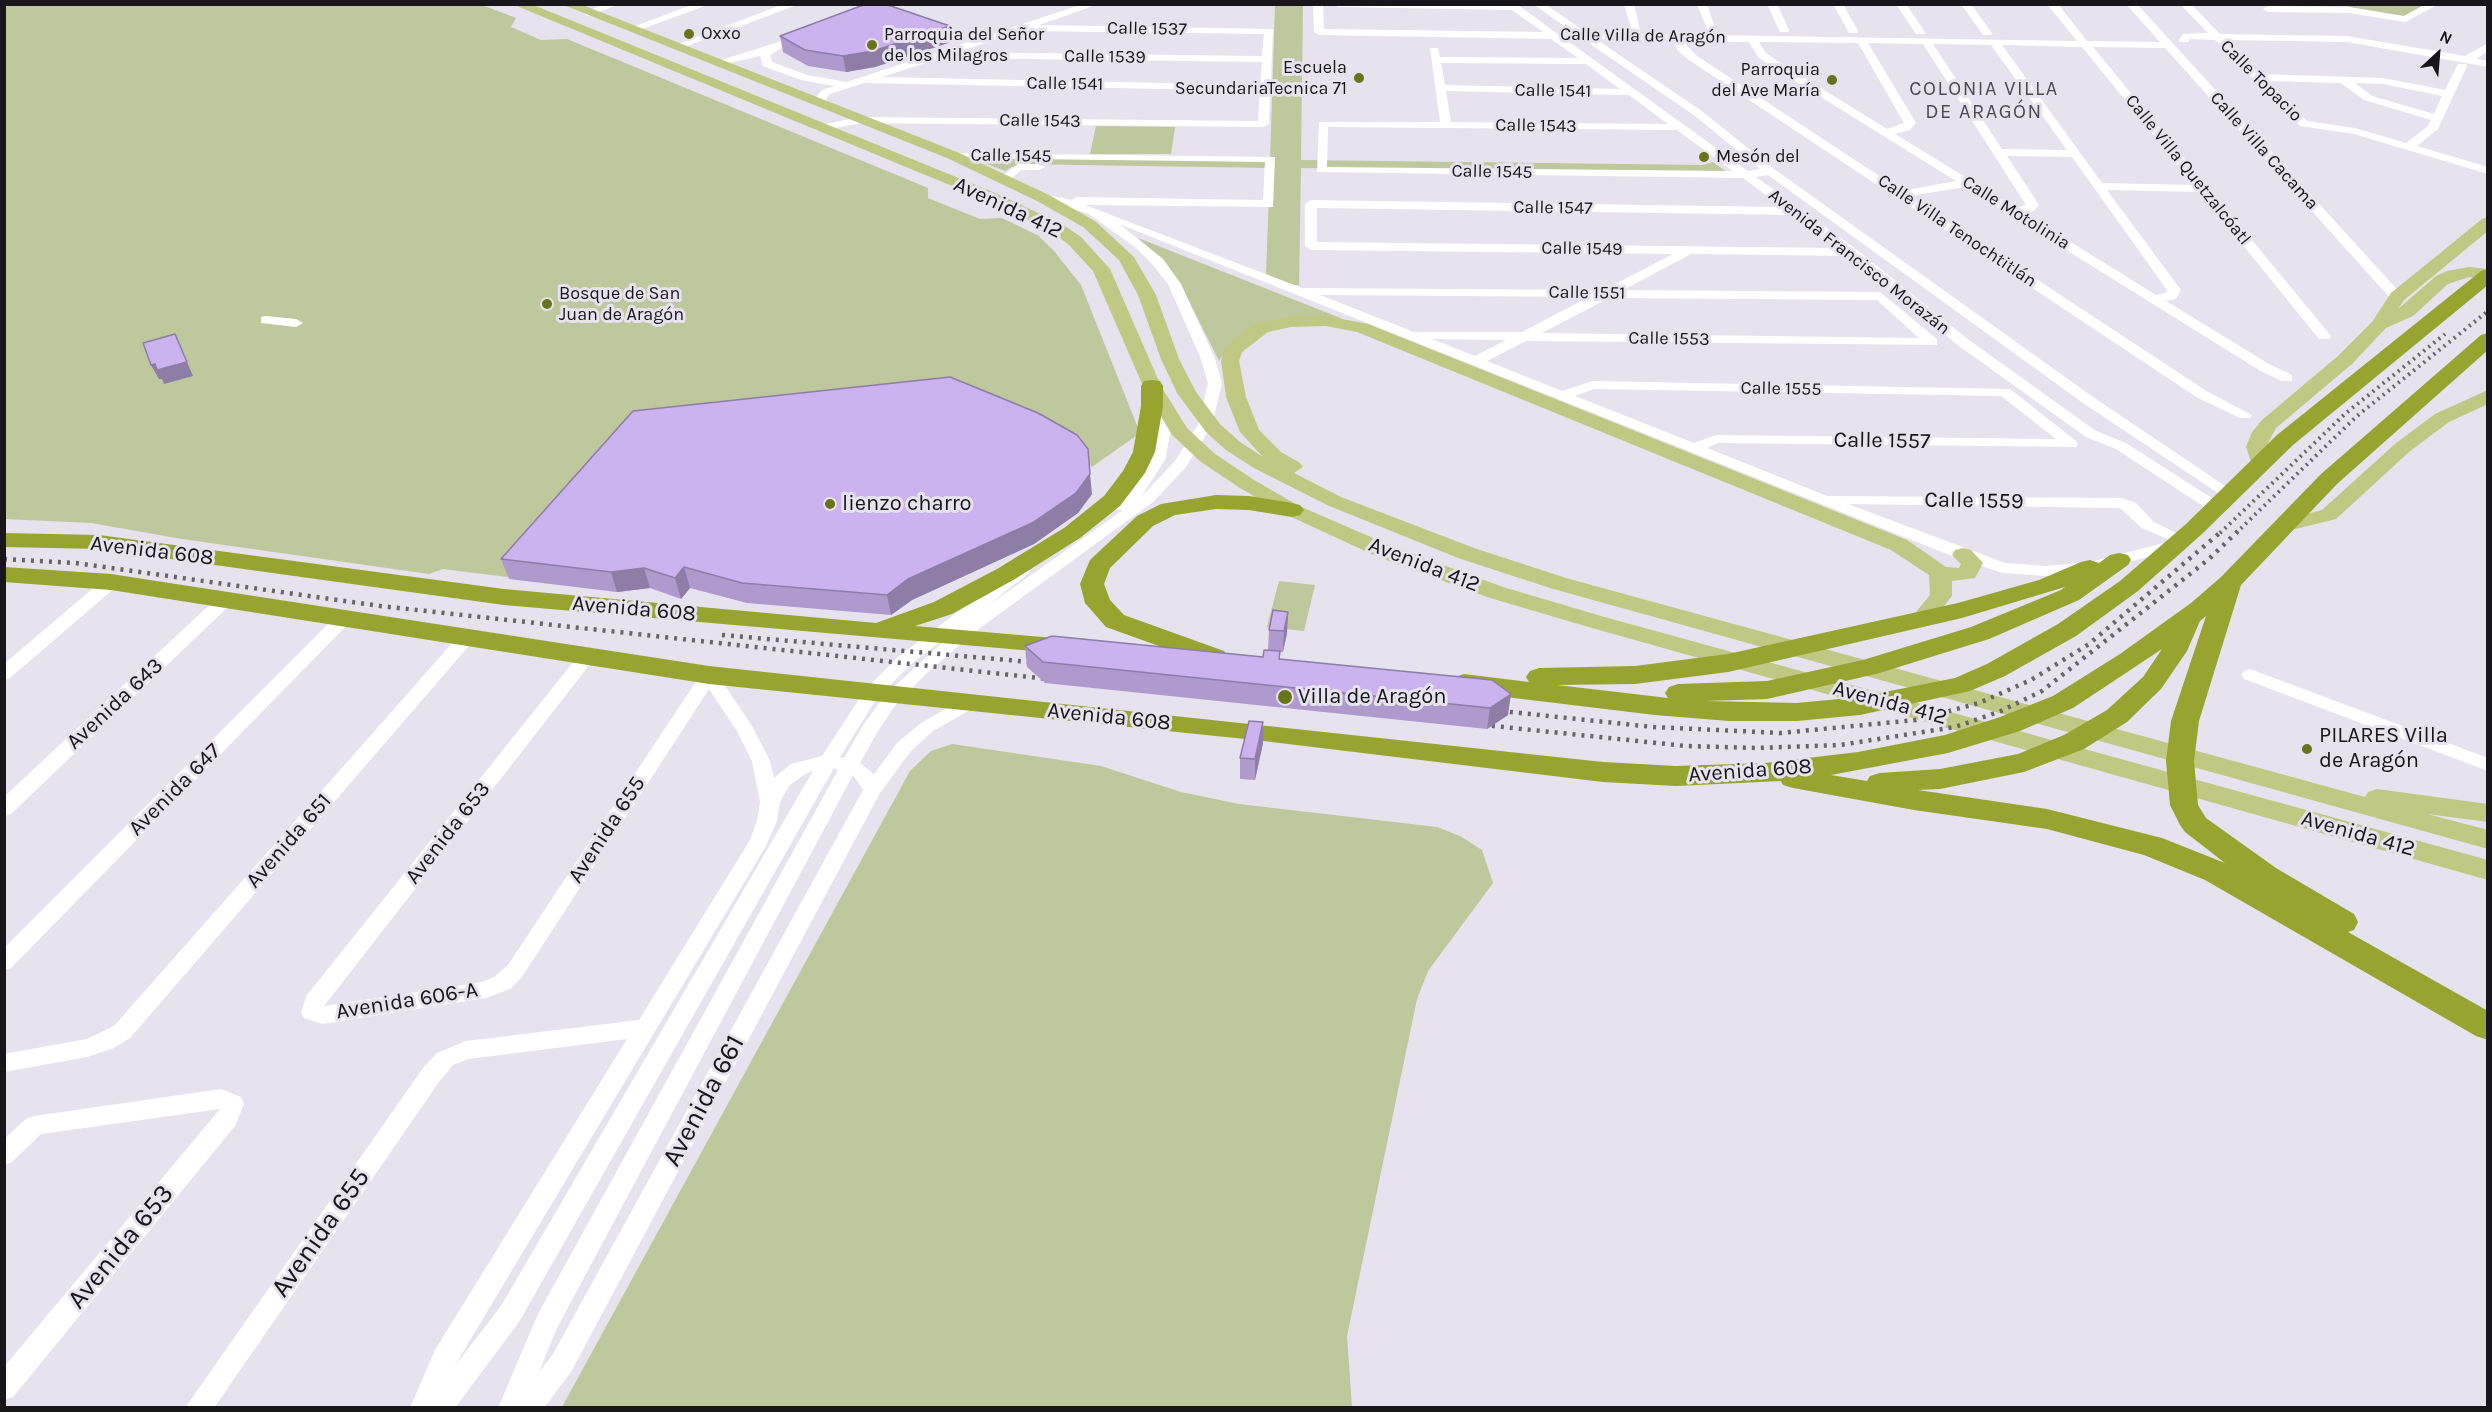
<!DOCTYPE html>
<html>
<head>
<meta charset="utf-8">
<style>
  body { margin:0 }
  #map { position:relative; width:2492px; height:1412px; overflow:hidden; background:#e6e2ee; font-family:Karla,sans-serif }
  canvas { display:block }
  .frame { position:absolute; inset:0; border:6px solid #18161a; pointer-events:none }
  .north { position:absolute; left:2408px; top:24px; width:60px; height:60px; -webkit-text-stroke:4px #e6e2ee; paint-order:stroke; rotate:26deg; font-size:16px; font-weight:700; line-height:24px; text-align:center; color:#18161a }
  .north::after { content:''; display:block; margin:auto; width:21px; height:27px; background:#18161a; clip-path:polygon(50% 0,100% 100%,50% 72%,0 100%) }
</style>
</head>
<body>
<div id="map">
<canvas width="2492" height="1412"></canvas>
<div class="frame"></div>
<div class="north">N</div>
</div>
<script>
const g = document.querySelector('canvas').getContext('2d');
g.lineJoin = 'round';
function fill(path, color) { g.fillStyle = color; g.fill(path, 'evenodd'); }
const poly = rows => new Path2D(rows.map(r => 'M' + r).join(''));
function stroke(path, color, width, dash) { g.strokeStyle = color; g.lineWidth = width; g.lineCap = dash ? 'butt' : 'round'; g.setLineDash(dash || []); g.stroke(path); }
function write(font, color, halo, rows, align = 'center') {
  g.font = font + ' Karla,sans-serif'; g.lineWidth = 6; g.setLineDash([]); g.textBaseline = 'middle'; g.strokeStyle = halo; g.fillStyle = color; for (const [text, x, y, turn = 0] of rows) {
    g.save(); g.translate(x, y); g.rotate((+turn || 0) * Math.PI / 180); g.textAlign = isNaN(turn) ? turn : align; if (halo) g.strokeText(text, 0, 0); g.fillText(text, 0, 0); g.restore();
  }
}
const green = poly([
  [1303,4,1301,160,1703,165,1713,162,1728,173,1301,168,1299,285,1291,285,1266,274,1270,168,1018,164,1005,171,969,157,1270,160,1275,5],
  [2351,4,2414,4,2422,6,2403,17,2348,7],
  [5,5,482,5,516,18,511,27,541,40,567,39,928,188,928,198,980,219,1002,218,1039,236,1054,251,1081,285,1140,433,1092,467,1081,454,542,533,507,577,443,569,429,574,182,539,91,523,5,519],
  [1096,126,1175,127,1171,154,1090,154],
  [1138,238,1343,319,1310,318,1232,342,1219,361,1180,283,1162,259],
  [1279,581,1315,585,1304,631,1267,627],
  [952,744,1101,766,1181,792,1239,804,1437,827,1460,836,1482,850,1493,883,1428,971,1417,999,1347,1336,1352,1407,562,1407,910,771,931,751]
]);
const minor = poly([
  [604,4,620,4,588,16,583,13,604,4],
  [694,4,710,4,634,32,625,30,694,4],
  [784,4,800,4,679,49,670,47,784,4],
  [1083,4,1099,4,1039,25,1273,29,1269,124,1263,127,861,123,819,131,815,130,815,126,861,117,1258,121,1260,91,864,83,830,94,826,99,828,105,823,108,819,107,815,99,822,90,834,86,801,80,763,66,760,56,717,66,712,63,804,34,809,37,808,39,780,49,770,55,772,62,807,75,847,82,1083,4],
  [1023,31,1025,31,1264,34,1262,56,958,52,1023,31],
  [941,58,943,58,1262,62,1260,85,882,77,941,58],
  [1313,4,1323,4,1324,29,1543,32,1512,10,1338,7,1333,4,1517,4,1556,33,1574,33,1533,4,1545,4,1587,33,2077,41,2047,4,2058,4,2087,41,2160,42,2126,4,2137,4,2404,297,2397,301,2392,300,2165,48,2093,47,2331,336,2329,339,2319,339,2200,192,2107,190,2181,290,2176,299,2166,301,2269,364,2292,375,2292,381,2282,381,2259,370,1965,187,1910,196,2208,392,2252,415,2250,418,2240,418,2198,398,1689,60,1678,51,1673,40,1596,39,1703,112,1774,169,2093,397,2237,494,2234,497,2224,497,2083,403,1768,175,1756,177,1856,249,1969,340,2096,431,2126,443,2221,504,2223,507,2221,510,2209,510,2116,449,2086,437,1959,346,1849,256,1691,254,1623,290,1880,292,1937,339,1937,345,1526,341,1487,361,1562,391,1593,381,2010,389,2076,441,2078,444,2076,447,1718,443,1707,448,1827,496,2122,498,2136,503,2154,522,2190,540,2182,548,2090,572,2046,576,2003,573,1957,558,1119,224,1163,259,1181,284,1215,359,1222,383,1212,425,1186,467,1153,502,980,628,928,672,897,703,878,731,860,763,874,774,897,743,921,723,965,698,971,696,980,702,977,706,933,731,911,751,880,793,571,1372,544,1408,498,1408,538,1314,838,770,834,768,519,1322,455,1408,410,1408,435,1350,627,1039,468,1059,453,1065,439,1082,214,1408,185,1408,423,1068,437,1053,466,1041,639,1020,750,840,757,821,760,802,752,761,737,731,709,689,522,977,510,989,486,998,322,1024,304,1018,301,1012,307,995,582,651,588,649,597,655,324,1006,483,982,494,977,508,965,703,671,715,671,752,726,770,761,774,778,791,764,822,756,865,690,898,657,1016,568,1022,567,1030,572,986,607,1123,510,1113,509,1111,506,1129,491,1149,460,1157,429,1157,400,1167,400,1169,403,1171,429,1165,460,1141,497,1175,461,1198,425,1208,383,1201,359,1168,284,1153,265,1136,248,1089,214,1037,198,1043,194,1072,200,1077,197,1263,200,1265,162,952,158,946,155,948,153,1275,157,1273,207,1085,205,1302,288,1604,290,1673,254,1311,250,1305,246,1305,204,1311,200,1782,207,1743,178,1317,172,1319,122,1440,122,1430,48,1438,48,1440,57,1578,58,1551,39,1319,35,1314,32,1313,4],
  [1565,39,1583,39,1695,116,1760,169,1748,171,1565,39],
  [1683,41,1749,42,1758,57,1771,66,1956,181,1902,191,1697,56,1683,41],
  [1759,42,1858,43,1904,123,1887,129,1779,62,1766,53,1759,42],
  [1868,43,1923,44,2026,205,2016,208,1895,134,1910,130,1916,123,1868,43],
  [1933,44,1991,45,2067,150,2002,149,1933,44],
  [2002,45,2082,47,2194,185,2102,183,2002,45],
  [1441,63,1586,64,1620,89,1445,85,1441,63],
  [1446,91,1629,95,1668,124,1451,122,1446,91],
  [1328,127,1677,130,1733,171,1327,167,1328,127],
  [2007,156,2072,157,2167,290,2166,293,2156,295,2024,213,2034,211,2039,205,2007,156],
  [1317,208,1793,215,1838,248,1317,242,1317,208],
  [1320,295,1589,297,1522,332,1414,332,1320,295],
  [1609,298,1877,300,1919,338,1542,333,1609,298],
  [1432,339,1506,340,1475,356,1432,339],
  [1594,389,2001,396,2056,439,1716,435,1694,443,1575,396,1594,389],
  [1848,504,2120,508,2142,528,2172,541,2090,562,2046,566,2005,563,1848,504],
  [957,629,885,695,864,724,844,758,840,757,877,698,910,665,957,629],
  [813,771,501,1306,454,1367,766,846,777,821,780,802,789,786,805,774,813,771],
  [853,775,863,790,553,1354,539,1372,557,1328,853,775],
  [1624,4,1634,4,1640,30,1631,28,1624,4],
  [1697,4,1707,4,1716,31,1707,29,1697,4],
  [1767,4,1777,4,1789,30,1788,32,1780,32,1767,4],
  [1833,4,1843,4,1858,31,1857,33,1849,33,1833,4],
  [1896,4,1906,4,1925,32,1924,34,1916,34,1896,4],
  [1961,4,1971,4,1992,33,1991,35,1983,35,1961,4],
  [2180,4,2191,4,2220,34,2347,36,2465,56,2488,43,2488,51,2476,59,2488,61,2488,67,2347,42,2226,40,2260,74,2383,78,2445,90,2458,64,2466,64,2467,66,2438,129,2417,146,2488,167,2488,174,2354,134,2300,126,2215,40,2190,39,2188,42,2180,42,2179,40,2183,34,2208,33,2180,4],
  [2267,81,2341,83,2364,100,2431,120,2427,127,2406,143,2355,128,2307,121,2267,81],
  [2355,83,2383,84,2442,96,2434,114,2372,96,2355,83],
  [2426,4,2439,4,2405,22,2349,13,2268,12,2263,9,2268,6,2349,7,2404,16,2426,4],
  [1018,164,1039,164,1045,167,1039,170,1021,170,1008,182,1000,182,1000,178,1018,164],
  [266,316,296,319,303,323,296,327,261,323,261,317,266,316],
  [111,577,117,578,119,582,117,586,10,678,4,680,4,664,105,578,111,577],
  [226,594,234,599,232,603,11,814,4,816,4,797,220,595,226,594],
  [345,612,353,617,351,621,11,968,4,970,4,948,339,613,345,612],
  [468,631,474,632,477,636,474,640,130,1038,114,1048,87,1057,4,1072,4,1054,87,1039,114,1026,462,632,468,631],
  [2250,669,2488,758,2488,771,2244,679,2241,675,2244,671,2250,669],
  [221,1089,241,1097,244,1104,235,1126,13,1397,4,1400,4,1367,220,1109,41,1134,12,1162,4,1165,4,1139,26,1119,34,1116,221,1089]
]);
const major = poly([
  [512,4,531,4,993,192,1062,224,1081,237,1110,269,1161,386,1187,428,1215,454,1254,480,1299,506,1394,547,1503,587,1601,616,2488,860,2488,880,1585,626,1487,597,1378,557,1285,514,1240,488,1201,462,1172,435,1143,386,1093,271,1069,245,1050,230,981,198,512,4],
  [561,4,580,4,957,152,1049,195,1095,221,1134,257,1156,295,1179,359,1196,392,1220,424,1240,442,1263,457,1240,432,1226,397,1221,361,1224,350,1237,336,1256,324,1291,317,1326,316,1368,324,1907,540,1946,567,1959,568,1961,564,1952,555,1955,550,1963,548,1971,550,1983,563,1975,578,1952,581,1952,596,1931,622,1915,622,1912,617,1930,595,1929,575,1891,550,1357,332,1326,326,1291,327,1268,332,1242,352,1239,361,1246,397,1259,430,1281,452,1300,463,1303,467,1294,473,1341,497,1474,548,1566,578,2365,797,2368,792,2377,789,2488,804,2488,822,2427,814,2488,830,2488,849,1550,588,1458,558,1327,505,1254,468,1226,450,1206,432,1177,393,1161,359,1138,295,1119,260,1083,227,1037,201,947,158,561,4],
  [2488,217,2488,231,2404,300,2398,309,2436,276,2447,271,2469,267,2488,269,2488,279,2469,277,2448,284,2413,316,2386,328,2352,364,2276,428,2266,447,2270,463,2267,467,2260,469,2253,467,2246,447,2252,432,2262,420,2338,356,2372,322,2391,293,2482,219,2488,217],
  [2488,390,2488,404,2449,422,2409,452,2336,519,2283,532,2276,530,2272,526,2276,522,2322,510,2395,444,2435,414,2488,390]
]);
const highway = poly([
  [2488,269,2488,285,2293,445,2202,534,2138,591,2076,636,2005,676,1970,691,1860,715,1797,721,1729,721,1655,715,1464,692,1455,689,1451,683,1455,677,1464,674,1529,682,1526,677,1530,671,1539,668,1635,666,1728,654,1958,603,2039,580,2081,562,2090,560,2099,563,2110,555,2119,553,2128,555,2131,560,2128,565,2079,600,1989,639,1876,674,1767,699,1705,701,1797,703,1860,697,1955,678,1987,664,2058,624,2120,581,2186,524,2277,435,2481,271,2488,269],
  [2065,587,2061,590,1971,627,1863,660,1767,681,1678,684,1669,687,1665,693,1668,698,1557,685,1635,684,1728,672,1962,618,2065,587],
  [2488,333,2488,350,2337,484,2241,585,2199,721,2194,761,2198,805,2206,818,2276,868,2354,914,2358,922,2354,930,2348,932,2488,1011,2488,1040,2476,1036,2205,880,2144,855,2047,829,1914,810,1793,788,1783,785,1781,781,1676,786,1603,782,1255,740,709,684,111,590,4,582,4,567,111,574,709,666,1603,762,1676,766,1765,763,1858,752,1945,735,2000,717,2053,696,2120,654,2191,603,2221,577,2321,474,2481,335,2488,333],
  [2206,616,2171,721,2166,761,2170,805,2180,825,2185,832,2225,863,2162,838,2047,809,1918,790,1940,789,2024,772,2084,749,2127,722,2161,689,2187,651,2200,621,2206,616],
  [2162,649,2143,677,2107,710,2064,735,2018,754,1940,769,1880,773,1870,776,1867,781,1831,775,1948,753,2020,731,2073,708,2162,649],
  [1152,380,1160,381,1163,386,1163,406,1155,452,1145,473,1120,506,1080,538,1015,579,952,614,915,626,1077,640,1081,646,1077,652,1068,654,504,605,99,549,4,547,4,533,99,535,504,589,876,623,934,602,997,569,1064,528,1104,496,1123,471,1133,452,1141,406,1141,386,1144,381,1152,380],
  [1216,495,1249,496,1292,503,1300,505,1304,510,1300,515,1292,517,1249,510,1216,509,1175,515,1153,526,1110,568,1104,584,1110,600,1124,615,1224,651,1228,657,1224,663,1215,665,1206,663,1106,627,1085,603,1080,584,1090,560,1137,516,1161,504,1216,495]
]);
const railFar1 = poly([
  [2220,533,2346,413,2445,334],
  [2236,533,2357,416,2488,311]
]);
const rail = poly([
  [4,559,76,563,380,606,1057,680],
  [722,635,1042,663],
  [1492,710,1653,727,1781,733,1916,720,1979,703,2031,680,2089,644,2222,531],
  [1474,724,1686,746,1757,748,1840,745,1955,727,2001,711,2042,691,2209,559,2238,531]
]);
const wall = poly([
  [950,26,951,42,875,67,846,72,808,66,783,52,780,36],
  [1092,494,1078,513,1034,544,912,600,891,615,747,603,690,588,681,599,650,588,617,592,509,579,501,559],
  [1288,612,1287,633,1283,652,1280,652,1280,659,1492,680,1508,715,1487,729,1045,683,1027,667,1025,646,1263,657,1268,650,1269,630],
  [1263,722,1263,743,1255,780,1240,779,1240,758]
]);
const shadedWall = poly([
  [950,26,951,42,875,67,846,72,843,56],
  [175,334,193,376,164,384,162,379,159,379,151,365],
  [1090,474,1092,494,1078,513,1034,544,912,600,891,615,887,595,908,579],
  [684,567,690,588,681,599,675,578],
  [644,568,650,588,617,592,611,572],
  [1288,612,1287,633,1283,652,1284,631],
  [1511,694,1508,715,1487,729,1490,708],
  [1263,722,1263,743,1255,780,1255,759]
]);
const building = poly([
  [866,4,885,4,950,26,873,51,843,56,805,50,780,36,866,4],
  [175,334,187,362,157,370,155,364,151,365,143,343,175,334],
  [950,377,1038,413,1077,435,1088,449,1090,474,1076,493,1032,523,908,579,887,595,742,583,684,567,675,578,644,568,611,572,501,559,633,411,950,377],
  [1273,610,1288,612,1284,631,1269,630,1273,610],
  [1052,636,1263,657,1264,650,1280,651,1279,659,1492,680,1511,694,1490,708,1043,662,1025,646,1052,636],
  [1249,721,1263,722,1255,759,1240,758,1249,721]
]);
const markers = [
  [689,34,6,"#69731c"],
  [872,45,6,"#69731c"],
  [1359,78,6,"#69731c"],
  [1832,80,6,"#69731c"],
  [1704,157,6,"#69731c"],
  [547,304,6,"#69731c"],
  [830,504,6,"#69731c"],
  [1285,697,8,"#69731c"],
  [2307,749,6,"#69731c"]
];
const farStreetnames = [
  ["Calle 1537",1147,29,1],
  ["Calle Villa de Aragón",1643,36,1],
  ["Calle 1539",1105,57,1],
  ["Calle Topacio",2261,81,45],
  ["Calle 1541",1065,84,1],
  ["Calle 1541",1553,91,1],
  ["Calle 1543",1040,121,1],
  ["Calle 1543",1536,126,1],
  ["Calle Villa Cacama",2264,151,48],
  ["Calle 1545",1011,156,1],
  ["Calle Villa Quetzalcóatl",2188,170,51],
  ["Calle 1545",1492,172,1],
  ["Calle 1547",1553,208,1],
  ["Calle Motolinia",2016,213,32],
  ["Calle Villa Tenochtitlán",1957,231,34],
  ["Calle 1549",1582,249,1],
  ["Avenida Francisco Morazán",1859,262,38],
  ["Calle 1551",1587,293,1],
  ["Calle 1553",1669,339,1],
  ["Calle 1555",1781,389,1]
];
const farPoinames = [
  ["Oxxo",701,34],
  ["Parroquia del Señor",884,35],
  ["de los Milagros",884,56],
  ["Escuela",1347,68,"right"],
  ["SecundariaTecnica 71",1347,89,"right"],
  ["Parroquia",1820,70,"right"],
  ["del Ave María",1820,91,"right"],
  ["Mesón del",1716,157],
  ["Bosque de San",559,294],
  ["Juan de Aragón",559,315]
];
const farNeighbourhoodnames = [
  ["COLONIA VILLA",1984,89],
  ["DE ARAGÓN",1984,112]
];
const streetNames = [
  ["Avenida 412",1008,208,25],
  ["Calle 1557",1882,441,1],
  ["Calle 1559",1974,501,1],
  ["Avenida 608",152,551,7],
  ["Avenida 412",1424,565,21],
  ["Avenida 608",634,609,5],
  ["Avenida 412",1890,703,15],
  ["Avenida 643",115,704,-43],
  ["Avenida 608",1109,717,6],
  ["Avenida 608",1750,771,-4],
  ["Avenida 647",175,790,-45],
  ["Avenida 655",607,830,-57],
  ["Avenida 653",448,833,-52],
  ["Avenida 412",2358,834,16],
  ["Avenida 651",289,841,-49],
  ["Avenida 606-A",407,1001,-9]
];
const poiNames = [
  ["lienzo charro",842,504],
  ["Villa de Aragón",1298,697],
  ["PILARES Villa",2319,736],
  ["de Aragón",2319,761]
];
const nearStreetnames = [
  ["Avenida 661",704,1101,-62],
  ["Avenida 655",321,1233,-55],
  ["Avenida 653",121,1247,-51]
];
fill(green, '#bfc79c');
fill(minor, '#fff');
fill(major, '#c1c883');
fill(highway, '#97a430');
stroke(railFar1, '#67646b', 4, [2, 4.5]);
stroke(rail, '#67646b', 4.5, [3, 6]);
fill(wall, '#ae9acd');
fill(shadedWall, '#8d7da7');
fill(building, '#cab3ee');
stroke(building, '#8d7da7', 1.5);
for (const [x, y, r, color] of markers) { const dot = new Path2D(); dot.arc(x, y, r, 0, 2 * Math.PI); g.fillStyle = color; g.fill(dot); stroke(dot, '#e6e2ee', 2); }
write('18px', '#18161a', '#e6e2ee', farStreetnames);
write('18px', '#18161a', '#e6e2ee', farPoinames, 'left');
g.letterSpacing = '1.5px';
write('20px', '#4c4952', '#e6e2ee', farNeighbourhoodnames);
g.letterSpacing = '0px';
write('22px', '#18161a', '#e6e2ee', streetNames);
write('22px', '#18161a', '#e6e2ee', poiNames, 'left');
write('27px', '#18161a', '#e6e2ee', nearStreetnames);
</script>
</body>
</html>
